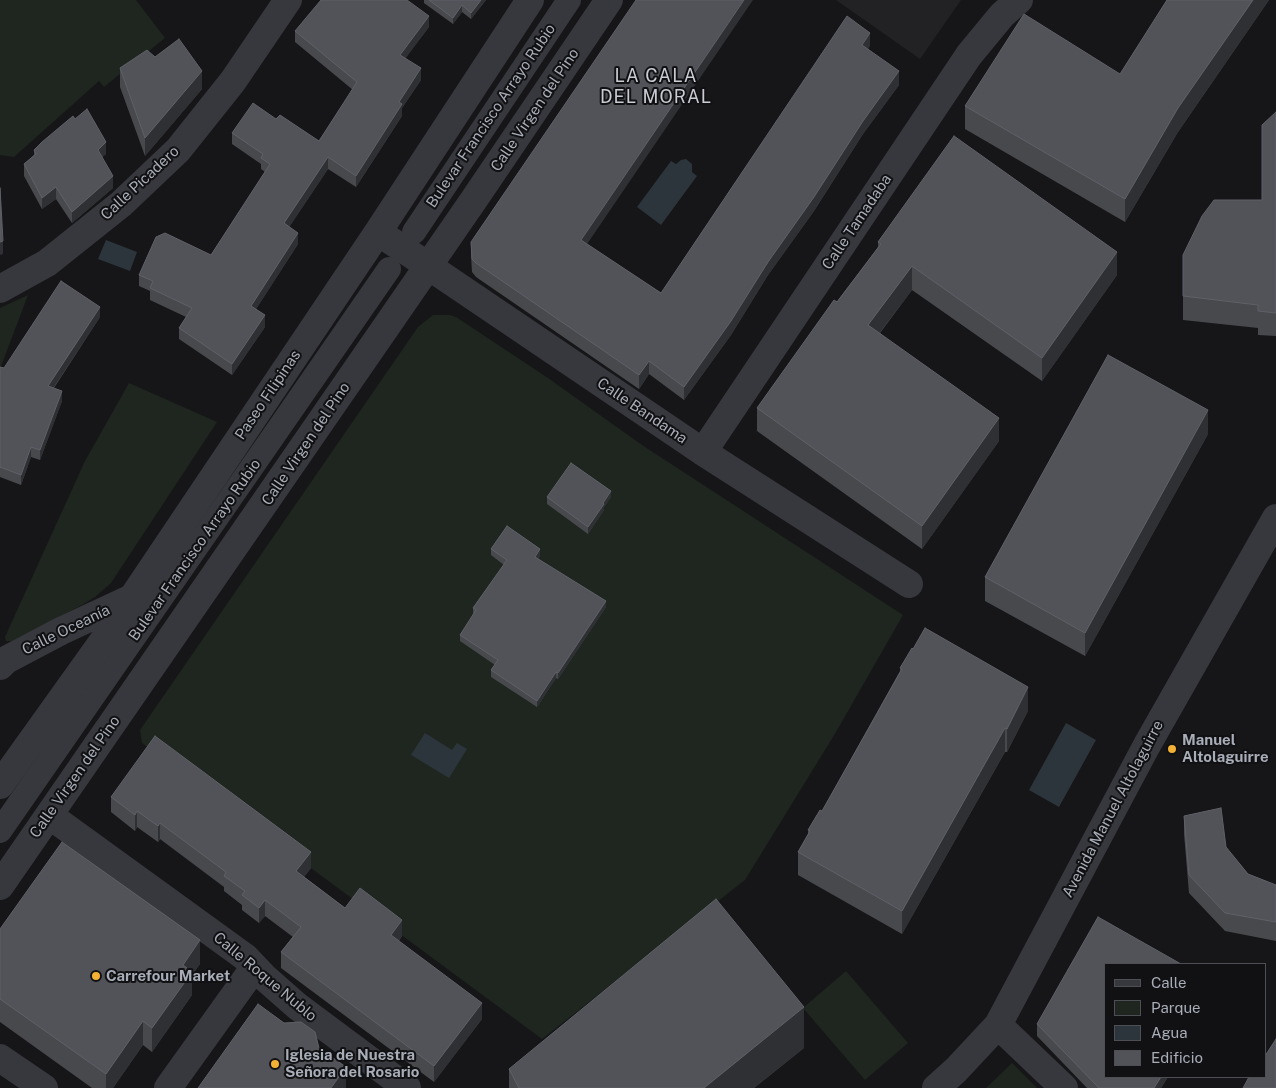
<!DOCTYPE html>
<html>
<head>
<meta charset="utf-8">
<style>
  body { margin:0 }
  #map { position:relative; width:1276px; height:1088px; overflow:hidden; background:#161618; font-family:"Public Sans",sans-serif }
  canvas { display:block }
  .legend { position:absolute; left:1104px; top:963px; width:162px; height:115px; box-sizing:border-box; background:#111113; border:1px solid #4d4f55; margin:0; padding:6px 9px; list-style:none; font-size:15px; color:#a8adb8 }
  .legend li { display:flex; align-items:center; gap:10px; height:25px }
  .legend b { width:25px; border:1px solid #4d4f55 }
</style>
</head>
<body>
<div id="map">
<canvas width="1276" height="1088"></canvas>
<ul class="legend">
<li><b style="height:6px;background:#37383d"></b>Calle</li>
<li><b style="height:14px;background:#1e261f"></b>Parque</li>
<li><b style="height:14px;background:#2c353c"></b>Agua</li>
<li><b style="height:14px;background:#525359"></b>Edificio</li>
</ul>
</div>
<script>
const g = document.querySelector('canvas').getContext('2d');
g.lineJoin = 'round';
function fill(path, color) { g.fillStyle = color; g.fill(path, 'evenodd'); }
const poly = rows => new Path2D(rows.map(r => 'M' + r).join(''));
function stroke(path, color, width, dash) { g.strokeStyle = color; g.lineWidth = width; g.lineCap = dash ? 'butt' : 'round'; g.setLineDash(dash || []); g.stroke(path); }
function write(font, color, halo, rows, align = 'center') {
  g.font = font + ' "Public Sans",sans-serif'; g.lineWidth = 4; g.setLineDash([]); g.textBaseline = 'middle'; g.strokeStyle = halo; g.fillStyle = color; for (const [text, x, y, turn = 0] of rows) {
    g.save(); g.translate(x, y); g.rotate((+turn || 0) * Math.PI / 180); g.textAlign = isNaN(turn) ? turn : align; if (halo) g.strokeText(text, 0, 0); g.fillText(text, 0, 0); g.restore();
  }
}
const built = poly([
  [836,0,961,0,920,59]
]);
const green = poly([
  [0,0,136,0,165,38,104,87,99,81,14,157,0,155],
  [28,295,0,369,0,308],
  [433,315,450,315,456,317,548,378,642,445,903,615,836,732,745,880,542,1039,142,743,140,730,418,327],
  [129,383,217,422,111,583,95,597,82,605,12,641,6,641,5,637,85,461],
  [846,971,908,1043,865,1080,803,1008],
  [1012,1063,1037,1088,986,1088]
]);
const water = poly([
  [686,159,692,164,692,172,697,176,661,225,637,207,671,161,676,164,681,160],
  [106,240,137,252,130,271,98,259],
  [1066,723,1096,740,1059,807,1029,790],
  [425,733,452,750,457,743,467,749,449,778,411,755]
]);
const pedestrian = poly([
  [414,232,569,0],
  [0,831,389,269]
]);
const minor = poly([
  [378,232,703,452,909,584],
  [0,289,47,263,121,204,178,150,233,81,288,0],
  [703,452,969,55,1002,15,1019,0],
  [0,666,6,660,61,631,132,598],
  [0,785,106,637,378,232,530,0],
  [49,815,245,957,264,977,297,1006,407,1088],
  [0,886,473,201,609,0],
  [998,1025,1064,1088],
  [0,1058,44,1088],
  [168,1088,254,968],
  [936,1088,956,1070,998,1025,1147,745,1276,518]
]);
const wall = poly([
  [424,0,486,0,471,19,462,12,453,24,424,3],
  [1167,0,1269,0,1178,132,1125,222,965,129,965,106,1120,74],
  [429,27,405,58,421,80,402,108,402,116,356,187,328,169,289,227,298,244,256,309,265,327,232,375,179,339,179,328,186,317,150,300,150,291,139,286,139,275,211,255,265,172,261,169,261,164,232,144,232,133,276,119,319,141,353,90,295,42,295,31],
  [870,46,868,49,899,85,863,134,814,211,768,275,731,335,684,400,649,374,639,389,476,277,472,272,471,256,471,242,587,244,661,293],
  [155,57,202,89,145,156,120,87,120,68],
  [1276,112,1276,336,1258,335,1258,328,1183,320,1183,255,1262,200],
  [34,150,106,154,102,157,113,188,72,223,56,199,42,209,24,176,24,164,34,155],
  [878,242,1117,275,1042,381,912,290,880,333,999,441,922,549,757,431,757,408,878,247],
  [100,317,54,388,62,401,40,460,31,457,21,485,0,477,0,367,4,368],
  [1208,434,1085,656,985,601,985,577],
  [547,497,611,497,604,507,604,510,588,534,547,504],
  [491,549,540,556,538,559,606,607,558,679,556,678,537,707,491,677,491,670,495,665,460,641,460,635,473,615,473,608,504,565,491,555],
  [900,668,1028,711,1007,752,1005,752,902,934,798,875,798,852,808,834,808,830,822,811,900,671],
  [111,797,311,868,304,877,345,908,402,936,399,941,482,1019,434,1082,281,968,281,952,293,937,265,916,259,923,242,910,242,905,224,891,224,887,160,839,158,842,137,827,135,831,111,812],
  [1184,816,1226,847,1248,874,1276,885,1276,941,1225,931,1189,893,1184,834],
  [0,929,200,964,192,975,192,995,152,1052,143,1045,113,1088,92,1088,0,1022],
  [1037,1024,1168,1077,1161,1088,1087,1088,1037,1036],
  [804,1048,754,1088,509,1088,509,1069]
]);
const shadedWall = poly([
  [481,0,486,0,471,19,471,13],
  [744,0,753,0,581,253,581,240],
  [1253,0,1269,0,1178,132,1125,222,1125,199,1178,108],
  [462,5,462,12,453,24,453,18],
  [429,16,429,27,400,66,400,55],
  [870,33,870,46,862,58,862,45],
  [421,68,421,80,402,108,402,116,356,187,356,176,399,102],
  [202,71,202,89,145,156,145,138],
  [899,71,899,85,863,134,814,211,768,275,731,335,684,400,684,387,863,121],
  [106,142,106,154,98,161,98,150],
  [328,157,328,169,284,235,284,223],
  [113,176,113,188,72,223,72,212],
  [56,187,56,199,42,209,42,198],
  [298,233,298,244,251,317,251,306],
  [3,241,3,254,0,255,0,242],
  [1117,252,1117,275,1042,381,1042,358],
  [912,266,912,290,868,348,868,325],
  [100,307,100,317,48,396,48,386],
  [265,315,265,327,232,375,232,364],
  [649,361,649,374,639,389,639,375],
  [62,391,62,401,40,460,40,450],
  [1208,410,1208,434,1085,656,1085,633],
  [999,418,999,441,922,549,922,526],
  [31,447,31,457,21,485,21,475],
  [611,491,611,497,604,507,604,510,588,534,588,527,603,503],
  [540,549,540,556,535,563,535,557],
  [606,601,606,607,558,679,558,673],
  [556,672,556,678,537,707,537,701],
  [1028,687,1028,711,1007,752,1007,729],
  [1005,728,1005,752,902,934,902,911],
  [137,811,137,827,135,831,135,815],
  [160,823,160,839,158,842,158,826],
  [311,852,311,868,296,887,296,871],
  [265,900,265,916,259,923,259,908],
  [402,920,402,936,391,951,391,935],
  [200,940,200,964,192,975,192,995,152,1052,152,1028,183,965],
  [482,1003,482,1019,434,1082,434,1066],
  [804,1007,804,1048,754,1088,704,1088],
  [143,1021,143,1045,113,1088,106,1088,106,1074],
  [346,1067,346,1088,331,1088],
  [1161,1077,1168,1077,1161,1088,1154,1088]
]);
const building = poly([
  [321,0,407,0,429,16,400,55,421,68,399,102,402,104,356,176,328,157,284,223,298,233,251,306,265,315,232,364,179,328,192,308,150,288,153,281,139,275,156,237,165,233,211,255,270,164,261,158,263,154,232,133,253,103,276,119,280,115,319,141,357,82,295,31,321,0],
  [429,0,481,0,471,13,462,5,453,18,429,0],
  [636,0,744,0,581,240,661,293,847,16,870,33,862,45,899,71,863,121,814,197,768,262,731,321,684,387,649,361,639,375,476,263,472,259,471,242,636,0],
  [1167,0,1253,0,1178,108,1125,199,965,106,1024,14,1120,74,1167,0],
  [179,39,202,71,145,138,120,68,147,50,155,57,179,39],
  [87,109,106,142,98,150,113,176,72,212,56,187,42,198,24,164,36,154,34,150,42,142,73,116,75,119,87,109],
  [1276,112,1276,313,1258,311,1258,305,1183,296,1183,255,1202,216,1214,200,1262,200,1262,125,1276,112],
  [954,136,1117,252,1042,358,912,266,868,325,999,418,922,526,757,408,834,300,837,302,881,244,878,242,954,136],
  [0,188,3,241,0,242,0,188],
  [61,281,100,307,48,386,62,391,40,450,31,447,21,475,0,467,0,367,4,368,61,281],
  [1108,355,1208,410,1085,633,985,577,1108,355],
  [571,463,611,491,603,503,604,504,588,527,547,497,571,463],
  [507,526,540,549,535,557,606,601,558,673,556,672,537,701,491,670,498,660,460,635,476,610,473,608,507,560,491,549,507,526],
  [925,628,1028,687,1007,729,1005,728,902,911,798,852,810,831,808,830,820,810,822,811,902,669,900,668,912,648,913,649,925,628],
  [155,736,311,852,296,871,345,908,360,888,402,920,391,935,482,1003,434,1066,281,952,301,927,265,900,259,908,242,895,245,891,224,876,226,872,160,823,158,826,137,811,135,815,111,797,155,736],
  [1221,808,1226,847,1248,874,1276,885,1276,922,1225,913,1189,875,1184,816,1221,808],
  [62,842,200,940,183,965,192,972,152,1028,143,1021,106,1074,0,999,0,929,62,842],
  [716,899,804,1007,704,1088,519,1088,509,1069,716,899],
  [1098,917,1181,964,1105,964,1105,1077,1161,1077,1154,1088,1099,1088,1037,1024,1098,917],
  [258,1004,284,1023,301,1022,315,1032,319,1048,346,1067,331,1088,198,1088,258,1004],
  [1276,1039,1276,1088,1243,1088,1249,1077,1265,1077,1265,1056,1276,1039]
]);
const markers = [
  [1172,749,5,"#f2b134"],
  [96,976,5,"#f2b134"],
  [275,1064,5,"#f2b134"]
];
const streetNames = [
  ["Calle Virgen del Pino",535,110,-56],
  ["Bulevar Francisco Arrayo Rubio",491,116,-56],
  ["Calle Picadero",140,183,-43],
  ["Calle Tamadaba",857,222,-56],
  ["Paseo Filipinas",268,395,-56],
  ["Calle Bandama",642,411,34],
  ["Calle Virgen del Pino",306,444,-56],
  ["Bulevar Francisco Arrayo Rubio",195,550,-55],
  ["Calle Oceanía",66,630,-26],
  ["Calle Virgen del Pino",75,777,-55],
  ["Avenida Manuel Altolaguirre",1113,809,-62],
  ["Calle Roque Nublo",265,977,40]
];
const poiNames = [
  ["Manuel",1182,740],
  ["Altolaguirre",1182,757],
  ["Carrefour Market",106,976],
  ["Iglesia de Nuestra",285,1055],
  ["Señora del Rosario",285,1072]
];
const quarterNames = [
  ["LA CALA",656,76],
  ["DEL MORAL",656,97]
];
fill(built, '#222225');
fill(green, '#1e261f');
fill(water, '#2c353c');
stroke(pedestrian, '#37383d', 24);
stroke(minor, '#37383d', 28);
fill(wall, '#47494d');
fill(shadedWall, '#2f3033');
fill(building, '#525359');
stroke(building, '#5f6168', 1);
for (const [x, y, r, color] of markers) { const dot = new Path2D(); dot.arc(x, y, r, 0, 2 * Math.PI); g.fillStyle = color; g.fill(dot); stroke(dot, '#111113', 2); }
write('15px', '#a8adb8', '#111113', streetNames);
write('bold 15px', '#a8adb8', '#111113', poiNames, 'left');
g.letterSpacing = '1px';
write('18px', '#c9ccd4', '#111113', quarterNames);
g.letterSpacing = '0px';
</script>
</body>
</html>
